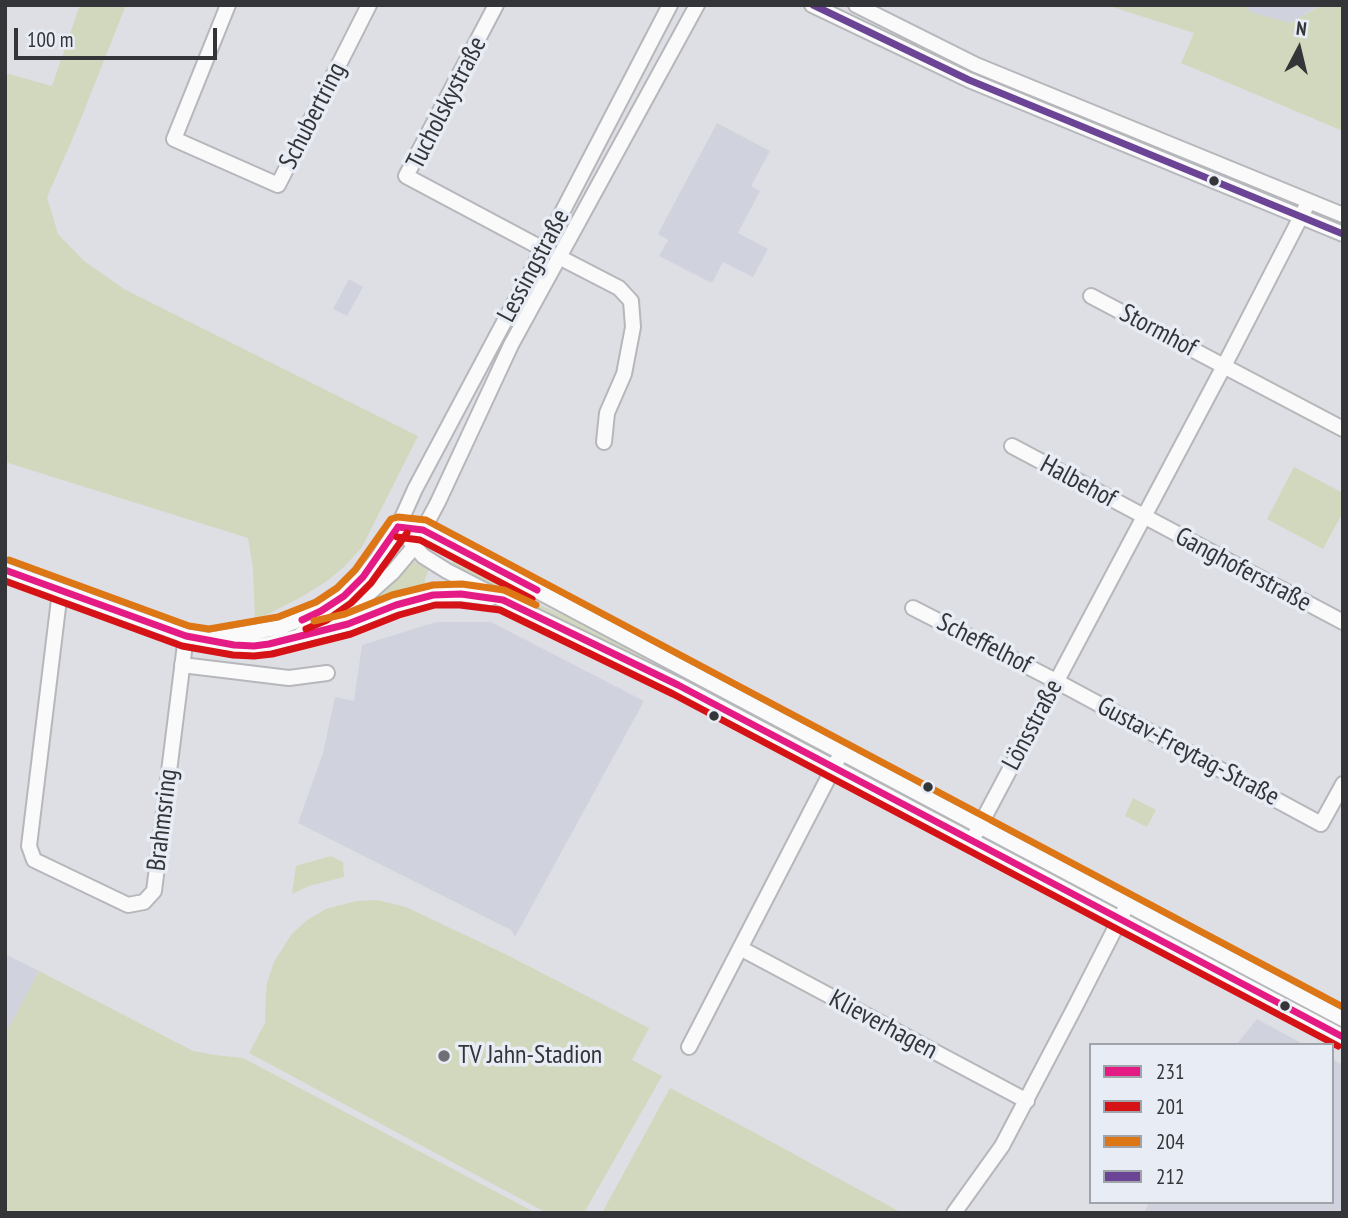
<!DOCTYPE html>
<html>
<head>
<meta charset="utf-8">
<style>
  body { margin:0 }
  #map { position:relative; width:1348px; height:1218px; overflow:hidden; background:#dedfe4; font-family:"PT Sans Narrow",sans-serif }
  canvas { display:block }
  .frame { position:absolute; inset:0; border:7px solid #343538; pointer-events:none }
  .legend { position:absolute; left:1089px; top:1043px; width:245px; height:161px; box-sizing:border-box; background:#e8ecf4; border:2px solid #a0a3a9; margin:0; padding:9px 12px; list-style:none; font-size:21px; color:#343538 }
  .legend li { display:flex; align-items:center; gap:14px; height:35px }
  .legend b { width:35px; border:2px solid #a0a3a9 }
  .north { position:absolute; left:1264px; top:14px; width:70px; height:70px; -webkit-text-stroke:5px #e8ecf4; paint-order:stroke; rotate:7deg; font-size:19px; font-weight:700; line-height:28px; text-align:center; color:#343538 }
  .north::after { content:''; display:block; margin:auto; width:24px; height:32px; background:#343538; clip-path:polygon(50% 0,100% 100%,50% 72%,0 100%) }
  .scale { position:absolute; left:14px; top:28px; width:203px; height:32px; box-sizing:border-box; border:4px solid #343538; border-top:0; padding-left:9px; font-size:21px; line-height:24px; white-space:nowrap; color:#343538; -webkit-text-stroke:5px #e8ecf4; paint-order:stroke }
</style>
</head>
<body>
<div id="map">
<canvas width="1348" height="1218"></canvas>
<div class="frame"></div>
<ul class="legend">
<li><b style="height:9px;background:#e51b85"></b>231</li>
<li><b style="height:9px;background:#d51317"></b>201</li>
<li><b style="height:9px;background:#dd7716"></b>204</li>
<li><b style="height:9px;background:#6c4495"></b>212</li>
</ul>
<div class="north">N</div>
<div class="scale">100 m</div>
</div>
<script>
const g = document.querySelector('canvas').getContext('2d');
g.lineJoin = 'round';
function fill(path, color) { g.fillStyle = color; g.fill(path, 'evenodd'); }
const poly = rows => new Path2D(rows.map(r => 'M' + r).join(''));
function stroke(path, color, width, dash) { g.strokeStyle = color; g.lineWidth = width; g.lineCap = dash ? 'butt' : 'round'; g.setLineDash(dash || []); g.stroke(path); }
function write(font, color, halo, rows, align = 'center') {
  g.font = font + ' "PT Sans Narrow",sans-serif'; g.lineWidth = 7; g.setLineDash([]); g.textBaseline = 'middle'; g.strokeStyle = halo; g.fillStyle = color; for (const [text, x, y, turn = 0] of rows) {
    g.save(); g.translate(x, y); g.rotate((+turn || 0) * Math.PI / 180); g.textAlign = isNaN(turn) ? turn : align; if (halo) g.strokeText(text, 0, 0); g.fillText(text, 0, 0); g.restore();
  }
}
const built = poly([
  [1246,5,1320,5,1291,23,1250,12],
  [717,123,770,151,751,186,760,191,738,233,768,249,753,277,723,262,712,283,659,256,668,240,658,234],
  [349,279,363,287,347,316,333,309],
  [436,622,491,622,644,701,515,937,511,930,298,823,323,753,335,697,354,701,362,645],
  [5,954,39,971,5,1035],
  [1257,1019,1305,1045,1236,1045],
  [1332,1059,1343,1065,1343,1213,1144,1213,1149,1202,1332,1202]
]);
const green = poly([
  [80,5,126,5,76,131,47,197,58,234,84,261,124,289,418,436,362,547,345,566,327,581,303,596,255,621,253,569,248,538,5,462,5,73,52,86],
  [1106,5,1246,5,1250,12,1291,23,1321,5,1343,5,1343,131,1181,63,1194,33],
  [1294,467,1343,493,1343,512,1323,549,1267,519],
  [413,561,429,569,425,579,425,589,407,594,371,607,369,604,398,577],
  [453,561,521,597,587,625,676,672,675,676,519,601,451,565],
  [1133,798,1156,810,1147,827,1125,816],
  [331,856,343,862,344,877,309,886,292,894,296,866],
  [377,900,406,907,505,954,649,1028,632,1060,662,1076,584,1213,547,1213,249,1053,265,1023,266,994,267,983,274,962,291,935,307,920,326,909,356,901],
  [39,971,193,1051,215,1055,243,1058,536,1213,5,1213,5,1035],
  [670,1088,746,1128,902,1213,602,1213]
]);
const minor = poly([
  [228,5,174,139,278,185,369,5],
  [496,5,406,176,543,249],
  [812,5,969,80,1343,234],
  [856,5,976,65,1343,215],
  [559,257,619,288,631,301,633,327,624,374,607,413,604,442],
  [1091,296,1343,429],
  [1012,446,1343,622],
  [398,527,423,556,447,571,523,610,678,685,1343,1037],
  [398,527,423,530,434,536,1343,1019],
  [5,570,186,636,234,645,254,646,269,644,348,624,396,605,433,595,461,594,491,598],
  [60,591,29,846,34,860,128,905,144,902,154,891,186,636],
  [913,608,1056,681,1321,824,1343,784],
  [300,635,335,617,366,596,393,572,414,547,438,502,511,345,697,5],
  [209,640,281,627,321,611,344,596,363,577,377,559,398,527,415,489,543,249,670,5],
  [182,665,289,678,327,673],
  [976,833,1224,366,1309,201],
  [740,948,1027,1101],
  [689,1047,838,759],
  [954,1213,1002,1146,1076,1005,1124,911]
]);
const bus1 = poly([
  [398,527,423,530,537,590],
  [5,570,186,636,234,645,254,646,269,644,348,624,396,605,433,595,461,594,503,600,678,685,1343,1037],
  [302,620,321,611,344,596,363,577,398,527]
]);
const bus2 = poly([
  [397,537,420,540,532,599],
  [5,581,182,646,233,655,254,656,272,654,351,634,399,615,435,605,460,605,500,610,673,694,1338,1046],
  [306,629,327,620,351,603,371,583,407,533]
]);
const bus3 = poly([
  [9,560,189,626,209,629,278,617,316,602,337,588,355,570,391,519,398,517,426,520,1343,1007],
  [314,621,345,614,392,595,433,585,462,584,504,590,536,605]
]);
const bus4 = poly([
  [813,5,969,80,1343,234]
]);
const markers = [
  [1214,181,6,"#343538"],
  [714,716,6,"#343538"],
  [928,787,6,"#343538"],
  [1285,1006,6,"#343538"],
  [444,1056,7,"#707074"]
];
const streetNames = [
  ["Tucholskystraße",447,103,-63],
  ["Schubertring",313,116,-63],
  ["Lessingstraße",534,266,-62],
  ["Stormhof",1158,331,28],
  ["Halbehof",1078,482,28],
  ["Ganghoferstraße",1243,570,28],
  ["Scheffelhof",984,644,27],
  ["Lönsstraße",1033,725,-62],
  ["Gustav-Freytag-Straße",1188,752,28],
  ["Brahmsring",163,820,-83],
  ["Klieverhagen",883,1025,28]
];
const poiNames = [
  ["TV Jahn-Stadion",458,1056]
];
fill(built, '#d0d3de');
fill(green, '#d1d8be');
stroke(minor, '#b6b7bb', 18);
stroke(minor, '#fafafb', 14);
stroke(bus1, '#e51b85', 7);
stroke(bus2, '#d51317', 7);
stroke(bus3, '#dd7716', 7);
stroke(bus4, '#6c4495', 7);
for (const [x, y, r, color] of markers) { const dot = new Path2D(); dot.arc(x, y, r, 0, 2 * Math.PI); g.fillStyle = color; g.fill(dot); stroke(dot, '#e8ecf4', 2.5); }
write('26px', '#343538', '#e8ecf4', streetNames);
write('26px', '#343538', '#e8ecf4', poiNames, 'left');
</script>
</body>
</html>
